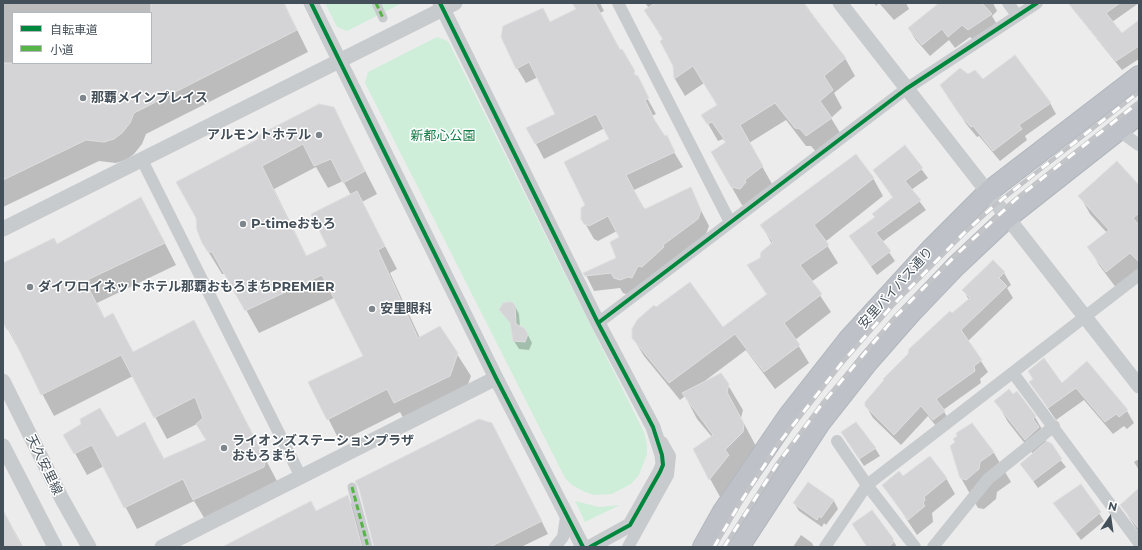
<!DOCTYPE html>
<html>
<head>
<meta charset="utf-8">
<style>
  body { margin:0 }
  #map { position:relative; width:1142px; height:550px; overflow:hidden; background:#edecec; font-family:Montserrat,"Noto Sans JP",sans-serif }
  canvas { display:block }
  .frame { position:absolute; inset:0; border:4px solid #434f59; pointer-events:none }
  .legend { position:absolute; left:12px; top:12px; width:140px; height:52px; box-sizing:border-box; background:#fff; border:1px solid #b4b9bd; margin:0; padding:5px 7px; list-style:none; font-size:12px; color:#434f59 }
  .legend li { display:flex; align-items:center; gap:8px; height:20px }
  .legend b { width:20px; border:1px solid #b4b9bd }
  .north { position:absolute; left:1090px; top:498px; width:40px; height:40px; -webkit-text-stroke:3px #fff; paint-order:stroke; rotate:13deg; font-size:11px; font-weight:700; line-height:16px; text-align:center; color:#434f59 }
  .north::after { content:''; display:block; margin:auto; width:14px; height:18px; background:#434f59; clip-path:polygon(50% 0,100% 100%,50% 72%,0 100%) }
</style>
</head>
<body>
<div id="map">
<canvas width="1142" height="550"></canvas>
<div class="frame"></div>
<ul class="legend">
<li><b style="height:5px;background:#00873e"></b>自転車道</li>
<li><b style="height:5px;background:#57b448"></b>小道</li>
</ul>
<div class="north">N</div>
</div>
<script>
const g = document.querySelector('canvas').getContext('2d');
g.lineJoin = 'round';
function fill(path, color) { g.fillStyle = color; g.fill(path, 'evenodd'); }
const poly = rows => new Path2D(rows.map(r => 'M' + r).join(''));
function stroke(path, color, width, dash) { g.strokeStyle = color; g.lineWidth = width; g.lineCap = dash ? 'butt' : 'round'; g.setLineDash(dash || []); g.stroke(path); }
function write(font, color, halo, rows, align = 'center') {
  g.font = font + ' Montserrat,"Noto Sans JP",sans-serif'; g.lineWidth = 3; g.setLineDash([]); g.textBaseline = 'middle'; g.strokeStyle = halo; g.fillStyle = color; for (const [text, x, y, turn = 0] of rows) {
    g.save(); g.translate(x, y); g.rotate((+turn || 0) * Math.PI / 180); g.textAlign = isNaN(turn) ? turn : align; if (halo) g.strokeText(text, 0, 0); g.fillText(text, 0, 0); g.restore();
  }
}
const green = poly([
  [325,3,402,3,347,31,337,27],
  [437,37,448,41,644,432,647,444,647,454,639,475,631,484,612,494,594,495,585,492,572,485,565,478,365,83,368,72],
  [575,501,599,507,620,505,585,522]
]);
const shadow = poly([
  [3,3,284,3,308,52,146,134,142,144,134,154,126,160,116,163,99,161,3,207],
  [13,13,151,13,151,63,13,63],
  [573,3,600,3,604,11,600,13,656,114,652,116,683,167,634,190,645,210,690,189,709,226,706,234,629,295,623,293,620,288,594,291,585,273,617,259,620,238,617,231,598,241,594,239,582,218,611,139,605,128,544,159,528,129,556,115,538,77,526,83,517,68,551,23,577,10],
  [645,3,804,3,845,58,855,76,834,93,842,108,831,118,842,136,817,153,811,146,806,146,786,120,749,143,772,184,750,206,742,205,712,153,726,143,723,139,718,141,703,115,718,105,704,83,685,96,675,79,674,66,663,40,645,10,649,8],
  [874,3,906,3,909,9,894,20,879,3,876,6],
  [941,3,993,3,997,11,992,16,998,26,975,41,970,37,955,48,949,40,930,56,916,40,909,29],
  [1072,3,1139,3,1112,22,1122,35,1139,23,1139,59,1122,70,1076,13,1070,4],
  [968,75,1050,103,1056,114,1025,136,1027,140,1000,161,979,136,977,137,967,125,947,96],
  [333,108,377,194,362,202,397,269,390,273,420,338,457,354,471,376,463,398,407,425,400,412,340,442,310,382,364,356,334,298,259,333,226,274,222,274,203,243,197,218],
  [316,167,328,188,343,181,351,195,329,247,307,257,274,189],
  [904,146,928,178,911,190,926,210,882,242,895,261,877,275,850,237,875,218,873,214,893,198,874,170],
  [873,178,883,196,825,242,838,263,811,282,831,312,795,340,809,363,775,389,746,350,706,380,728,385,743,410,741,418,758,450,724,504,694,450,712,437,697,419,685,396,680,400,644,356,633,338,656,309,723,328,767,295,748,266,761,258,772,244,762,226],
  [1139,187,1139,271,1117,289,1099,265,1089,247,1107,233,1090,214,1080,196],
  [153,220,176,265,97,303,105,319,113,315,133,352,193,321,278,483,206,521,194,501,137,529,104,466,87,475,65,435,116,439,145,423,164,459,207,440,197,424,167,439,133,376,54,416,3,320,3,264,57,245],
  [1004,273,1011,285,1007,288,1013,298,968,341,988,372,980,379,981,383,943,410,951,423,940,431,928,416,901,445,873,418,866,406,953,314,969,300,964,291],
  [515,306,519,314,520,327,528,335,532,343,529,350,519,349,514,341,511,324,500,310],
  [1087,362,1127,411,1134,423,1127,429,1124,426,1113,434,1084,400,1056,420,1030,382,1034,379,1062,384],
  [996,401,1035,417,1047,438,1045,439,1047,443,1066,467,1038,488,1021,464,1033,454,1008,422],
  [971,424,994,453,1011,482,997,492,996,499,984,509,978,508,961,478],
  [842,433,875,448,880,456,864,466],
  [499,437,548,534,521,547,375,547],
  [1139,459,1139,470,1134,462],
  [903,478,946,478,955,494,932,513,933,522,917,535,884,485],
  [809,483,834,501,838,509,826,525,824,523,822,527,799,511,794,503],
  [1081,485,1104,521,1081,540,1054,504],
  [1139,490,1139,533,1121,505],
  [347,496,354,508,365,547,224,547,316,512],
  [3,510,23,547,3,547],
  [872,512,894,542,897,547,867,547],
  [801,535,812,543,814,547,793,547]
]);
const building = poly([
  [151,3,283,3,297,30,134,113,130,123,122,133,114,139,104,142,86,140,3,180,3,63,151,63,151,3],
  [572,3,595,3,620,50,622,49,635,71,634,74,638,76,649,98,645,100,655,121,665,136,667,135,675,152,626,175,640,202,645,209,691,187,701,210,698,219,663,245,664,247,642,267,638,266,632,278,628,277,620,280,614,278,611,273,585,276,583,273,616,258,610,242,619,237,608,216,589,226,584,224,581,219,581,208,585,205,564,162,609,139,596,114,535,144,526,128,555,114,529,62,516,69,501,37,503,26,543,8,550,22,576,9,572,3],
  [656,3,803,3,846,58,824,76,833,90,820,101,832,118,806,136,800,129,795,128,775,103,740,125,763,166,745,180,746,182,740,189,731,187,711,152,726,142,712,122,707,124,701,115,717,105,693,66,674,79,673,66,660,41,663,39,644,10,656,3],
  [939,3,982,3,992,14,968,30,962,25,948,37,942,29,922,45,908,28,939,3],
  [1068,3,1120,3,1106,13,1122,33,1139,20,1139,46,1116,61,1068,3],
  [1015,55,1051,103,1019,125,1022,129,993,151,973,126,971,127,960,115,940,85,960,68,968,74,975,70,983,79,1015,55],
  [319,104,334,107,365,171,343,183,331,159,314,166,303,144,262,166,306,256,327,246,311,214,357,191,385,246,378,250,418,338,440,326,458,353,450,376,394,403,387,389,327,420,308,382,363,356,322,275,245,311,212,252,208,252,202,243,197,230,196,218,176,182,258,139,257,136,319,104],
  [905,145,923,168,905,181,921,200,876,233,891,251,871,266,849,236,875,217,872,214,893,197,873,170,905,145],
  [856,154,874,178,814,225,829,245,800,265,822,294,784,323,800,345,764,372,735,334,669,383,632,338,632,329,637,320,654,305,656,307,690,282,723,327,767,294,747,265,760,258,761,252,773,242,760,225,856,154],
  [1117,161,1139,185,1139,213,1133,218,1139,225,1139,262,1130,253,1106,272,1087,247,1109,230,1078,196,1117,161],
  [141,197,165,243,85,281,104,318,113,313,133,352,194,320,266,460,264,467,193,500,183,479,124,508,92,445,74,454,63,435,81,424,80,419,100,408,117,437,145,422,163,459,206,440,196,424,203,418,195,397,154,418,121,355,41,395,9,329,7,330,3,322,3,263,54,238,57,244,141,197],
  [993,260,1005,272,999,278,1007,286,961,330,982,360,974,366,975,371,936,399,945,411,933,420,921,406,894,435,865,406,865,402,884,380,883,379,908,354,909,349,950,311,952,313,970,298,962,290,993,260],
  [507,302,512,302,515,305,516,324,524,328,528,334,525,342,513,341,510,322,511,323,499,310,503,303,507,302],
  [1044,358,1062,383,1087,361,1128,410,1119,417,1116,414,1105,422,1076,388,1048,408,1029,382,1033,379,1028,371,1044,358],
  [721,373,729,384,727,392,744,424,743,432,725,450,729,455,709,480,693,449,713,435,682,393,721,373],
  [1009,389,1013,394,1017,391,1036,416,1033,419,1039,427,1025,440,994,401,1009,389],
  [479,419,492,423,542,521,490,547,374,547,359,489,355,481,479,419],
  [856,422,876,448,859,459,841,432,856,422],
  [972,423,994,452,980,462,979,469,966,480,960,478,950,446,955,442,953,439,957,436,956,433,972,423],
  [1047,441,1052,444,1062,459,1033,481,1020,464,1047,441],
  [930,456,947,478,924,497,925,500,923,503,925,506,908,520,882,485,899,471,903,476,930,456],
  [808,482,834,500,821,518,819,516,817,520,793,503,808,482],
  [1081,484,1101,512,1076,533,1053,503,1081,484],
  [1139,488,1139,529,1120,505,1139,488],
  [348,495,362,547,222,547,311,501,316,511,348,495],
  [3,510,22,547,3,547,3,510],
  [872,510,893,538,893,543,888,547,867,547,852,524,872,510]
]);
const pedestrian = poly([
  [376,3,383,18],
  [352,487,368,547]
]);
const minor = poly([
  [618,3,730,222],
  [1008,3,1017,15],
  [1118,130,1139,145],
  [142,160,301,477],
  [598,323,906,89,1037,3],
  [1013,373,1139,543],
  [837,441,867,485,915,547],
  [555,547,563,537,566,517],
  [628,547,668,475,670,456,662,442],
  [825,547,867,485,1139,275],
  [933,547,988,479,1054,426]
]);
const tertiary = poly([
  [311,3,496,378,583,547],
  [440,3,598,323,653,427,662,455,663,465,660,472,630,525,590,547],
  [840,3,1139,386],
  [3,229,455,3],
  [3,381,62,499,89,547],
  [3,446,55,547],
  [162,547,496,378]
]);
const trunk = poly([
  [703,547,722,513,789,415,848,340,932,248,988,192,1139,76],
  [739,547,820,423,868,362,911,313,956,266,1007,218,1139,114]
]);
const rail = poly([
  [714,547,740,503,779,443,841,364,892,306,964,233,996,204,1139,92],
  [724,547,778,463,822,404,895,317,957,254,1016,199,1139,102]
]);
const quiet = poly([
  [376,3,383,18],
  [352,487,368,547]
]);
const cycleway = poly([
  [311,3,496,378,583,547],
  [440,3,598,323,653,427,662,455,663,465,660,472,630,525,590,547],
  [598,323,906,89,1037,3]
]);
const markers = [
  [83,98,4,"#7e868c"],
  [319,135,4,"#7e868c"],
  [243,224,4,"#7e868c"],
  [30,287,4,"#7e868c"],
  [372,309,4,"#7e868c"],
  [224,448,4,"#7e868c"]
];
const poiNames = [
  ["那覇メインプレイス",91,98],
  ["アルモントホテル",311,135,"right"],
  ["P-timeおもろ",251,224],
  ["ダイワロイネットホテル那覇おもろまちPREMIER",38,287],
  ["安里眼科",380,309],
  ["ライオンズステーションプラザ",232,441],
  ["おもろまち",232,456]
];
const parkNames = [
  ["新都心公園",443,136]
];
const streetNames = [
  ["安里バイパス通り",896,288,-48],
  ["天久安里線",44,465,64]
];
fill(green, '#ceeeda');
fill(shadow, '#0003');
fill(building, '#d4d4d7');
stroke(building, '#dededf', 1);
stroke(trunk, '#b0b6bc', 22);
stroke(pedestrian, '#c8cbcd', 9);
stroke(minor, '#c8cbcd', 12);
stroke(tertiary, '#c8cbcd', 15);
stroke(trunk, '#bec2c8', 20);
stroke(rail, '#c2c4c7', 4.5);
stroke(rail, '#fff', 3, [9]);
stroke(quiet, '#57b448', 3, [6, 3]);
stroke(cycleway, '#00873e', 4);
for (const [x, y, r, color] of markers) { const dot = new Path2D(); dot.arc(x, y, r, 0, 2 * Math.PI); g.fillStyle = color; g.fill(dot); stroke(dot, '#fff', 1.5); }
write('bold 13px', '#434f59', '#fff', poiNames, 'left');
write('13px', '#127c45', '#fff', parkNames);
write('13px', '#434f59', '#fff', streetNames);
</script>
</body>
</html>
